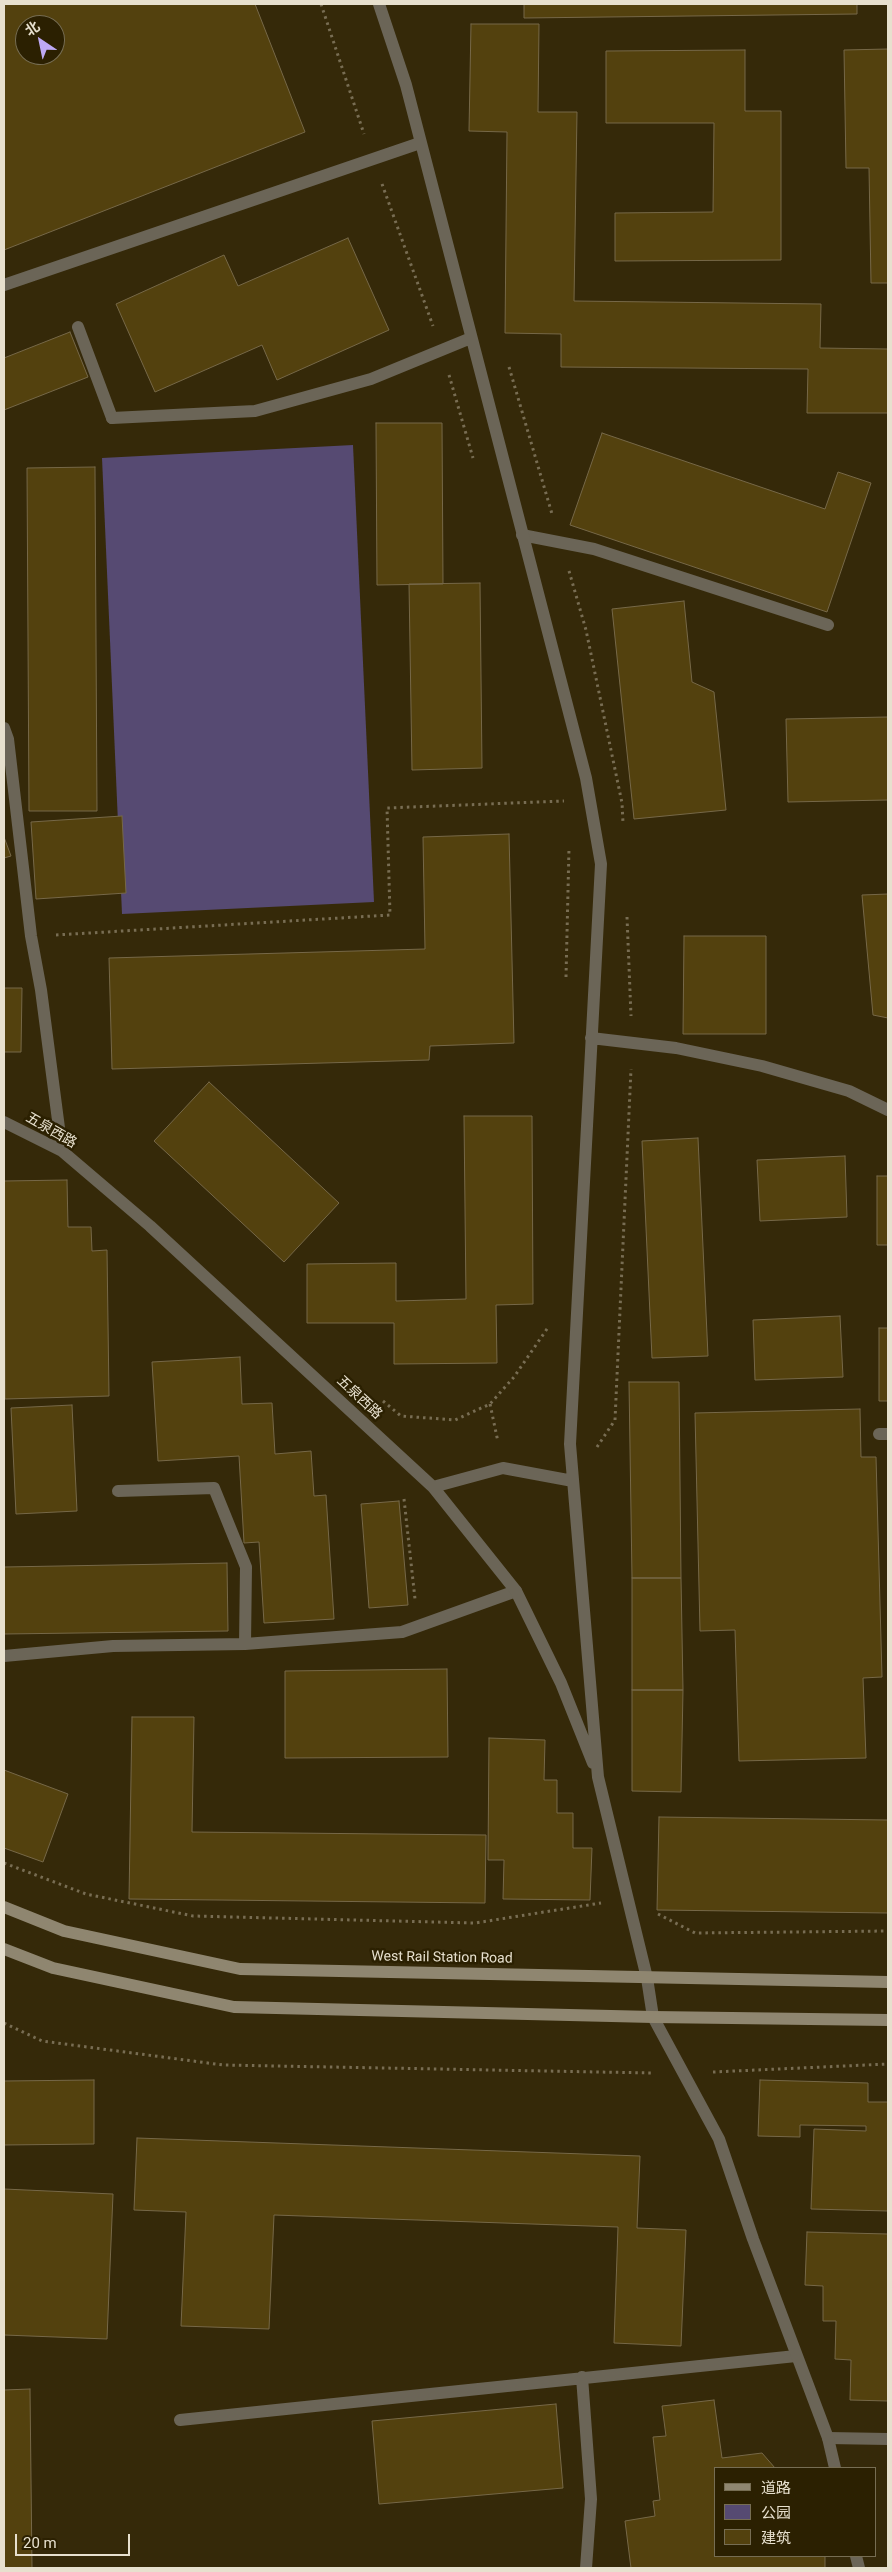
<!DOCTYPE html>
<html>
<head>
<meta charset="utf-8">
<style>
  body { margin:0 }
  #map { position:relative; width:892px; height:2572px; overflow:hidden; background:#352909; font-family:Roboto,"Noto Sans SC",sans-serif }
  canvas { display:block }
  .frame { position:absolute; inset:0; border:5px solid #e7e0ce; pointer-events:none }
  .legend { position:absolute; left:714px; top:2467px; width:162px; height:90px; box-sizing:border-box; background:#2b2001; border:1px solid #766d53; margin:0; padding:6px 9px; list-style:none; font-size:15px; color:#e7e0ce }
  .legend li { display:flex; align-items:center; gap:10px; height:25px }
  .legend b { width:25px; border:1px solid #766d53 }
  .north { position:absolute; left:15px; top:15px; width:50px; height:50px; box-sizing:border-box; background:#2b2001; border:1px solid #766d53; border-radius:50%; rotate:326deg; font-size:14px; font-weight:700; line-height:20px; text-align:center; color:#e7e0ce }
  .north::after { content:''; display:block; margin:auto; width:18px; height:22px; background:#bea9f4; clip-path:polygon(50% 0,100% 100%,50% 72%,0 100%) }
  .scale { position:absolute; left:15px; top:2534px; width:115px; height:22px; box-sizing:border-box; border:2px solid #e7e0ce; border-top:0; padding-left:6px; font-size:15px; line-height:18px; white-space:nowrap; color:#e7e0ce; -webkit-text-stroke:4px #2b2001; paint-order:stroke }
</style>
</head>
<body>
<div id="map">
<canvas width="892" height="2572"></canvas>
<div class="frame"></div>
<ul class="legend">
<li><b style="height:6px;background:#8f8670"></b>道路</li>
<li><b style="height:14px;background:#564a72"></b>公园</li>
<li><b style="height:14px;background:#53410e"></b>建筑</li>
</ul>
<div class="north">北</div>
<div class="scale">20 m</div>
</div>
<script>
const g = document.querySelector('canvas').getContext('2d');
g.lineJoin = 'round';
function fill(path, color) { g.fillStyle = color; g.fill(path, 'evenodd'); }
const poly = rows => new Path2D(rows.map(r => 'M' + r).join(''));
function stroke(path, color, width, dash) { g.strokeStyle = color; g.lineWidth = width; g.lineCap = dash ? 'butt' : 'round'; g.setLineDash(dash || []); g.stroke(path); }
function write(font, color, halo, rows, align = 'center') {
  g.font = font + ' Roboto,"Noto Sans SC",sans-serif'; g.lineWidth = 5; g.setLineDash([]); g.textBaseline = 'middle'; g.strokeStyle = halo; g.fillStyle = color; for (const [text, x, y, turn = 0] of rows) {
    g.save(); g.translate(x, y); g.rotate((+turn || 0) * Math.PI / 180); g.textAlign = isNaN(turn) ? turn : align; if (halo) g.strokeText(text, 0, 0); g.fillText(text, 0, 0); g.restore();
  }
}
const green = poly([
  [353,445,374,902,122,914,102,458]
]);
const building = poly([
  [4,4,255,4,305,132,4,250,4,4],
  [25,25,55,25,55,55,25,55,25,25],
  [524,4,857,4,857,14,524,18,524,4],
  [471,24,539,24,538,112,577,112,574,301,821,304,820,348,888,349,888,413,807,413,808,369,561,367,561,334,505,333,507,132,469,131,471,24],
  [888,49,888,283,871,283,869,168,846,168,844,50,888,49],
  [745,50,745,111,781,111,781,260,615,261,615,213,713,212,714,123,606,123,606,51,745,50],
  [348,238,389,330,277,380,262,345,155,392,116,304,224,255,238,286,348,238],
  [70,332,88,377,4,410,4,358,70,332],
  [376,423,442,423,443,584,377,585,376,423],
  [602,433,825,509,838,472,871,483,827,612,570,525,602,433],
  [95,467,97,811,29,811,27,468,95,467],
  [480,583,482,768,412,770,409,584,480,583],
  [684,601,692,682,714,692,726,810,634,819,612,609,684,601],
  [888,717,888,800,788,802,786,719,888,717],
  [122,816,126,893,36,899,31,822,122,816],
  [509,834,514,1043,430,1046,429,1060,112,1069,109,958,425,949,423,837,509,834],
  [4,837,11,856,4,858,4,837],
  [888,894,888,1018,873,1015,862,895,888,894],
  [684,936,766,936,766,1034,683,1034,684,936],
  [4,988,22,988,21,1052,4,1052,4,988],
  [209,1082,339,1203,284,1262,154,1141,209,1082],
  [464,1116,532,1116,533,1304,496,1305,497,1363,394,1364,394,1323,307,1323,307,1264,396,1263,396,1301,466,1299,464,1116],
  [698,1138,708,1356,652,1358,642,1141,698,1138],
  [845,1156,847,1217,760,1221,757,1160,845,1156],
  [877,1176,888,1176,888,1245,877,1245,877,1176],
  [67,1180,68,1227,91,1227,92,1251,107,1250,109,1396,5,1399,4,1181,67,1180],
  [840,1316,843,1377,755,1380,753,1320,840,1316],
  [879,1328,888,1328,888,1401,879,1401,879,1328],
  [240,1357,242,1404,272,1403,275,1454,311,1451,314,1496,326,1495,334,1619,264,1623,259,1542,244,1543,239,1456,158,1461,152,1362,240,1357],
  [629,1382,679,1382,681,1578,632,1578,629,1382],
  [72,1405,77,1511,16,1514,11,1408,72,1405],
  [860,1409,861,1457,876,1457,882,1677,863,1678,866,1758,739,1761,735,1630,700,1631,695,1413,860,1409],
  [399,1501,408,1605,369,1608,361,1504,399,1501],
  [227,1563,228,1631,4,1634,4,1567,227,1563],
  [632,1578,681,1578,683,1690,632,1690,632,1578],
  [447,1669,448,1757,285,1758,285,1671,447,1669],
  [632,1690,683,1690,681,1792,632,1791,632,1690],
  [132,1717,194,1717,192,1832,486,1835,485,1903,129,1899,132,1717],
  [489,1738,545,1740,544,1780,557,1780,557,1813,573,1813,573,1848,592,1848,590,1900,503,1899,504,1860,488,1860,489,1738],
  [4,1770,68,1794,43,1862,4,1848,4,1770],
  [659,1817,888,1820,888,1913,657,1910,659,1817],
  [94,2080,94,2144,4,2145,4,2081,94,2080],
  [760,2080,868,2083,868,2102,888,2102,888,2211,811,2209,814,2129,866,2131,866,2126,800,2125,800,2137,758,2136,760,2080],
  [137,2138,640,2156,637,2228,686,2230,681,2346,614,2343,618,2227,274,2215,269,2329,181,2326,186,2212,134,2210,137,2138],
  [4,2189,113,2194,107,2339,4,2335,4,2189],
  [807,2232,888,2234,888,2401,850,2400,851,2360,835,2359,836,2321,823,2321,823,2286,805,2285,807,2232],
  [30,2389,32,2568,4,2568,4,2390,30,2389],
  [714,2400,722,2458,762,2453,775,2468,716,2468,716,2556,825,2556,825,2568,631,2568,625,2521,655,2516,653,2501,660,2500,653,2437,666,2436,662,2406,714,2400],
  [556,2404,563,2488,379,2504,372,2421,556,2404]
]);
const path = poly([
  [321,4,364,134],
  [382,184,433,326],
  [509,367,552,514],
  [449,375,473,458],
  [569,571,586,630,622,803,623,823],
  [627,917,631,1016],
  [56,935,390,915,387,808,564,801],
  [566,977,569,848],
  [383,1401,401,1416,455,1420,490,1404,514,1377,549,1326],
  [490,1404,498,1442],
  [597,1447,615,1420,631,1069],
  [404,1499,415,1599],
  [4,1863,86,1894,193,1916,475,1923,601,1903],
  [658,1914,695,1933,888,1931],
  [4,2023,42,2041,223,2065,652,2073],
  [713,2072,888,2064]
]);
const lane = poly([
  [78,327,112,418],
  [522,535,594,549,828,625],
  [879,1434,888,1434],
  [118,1491,214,1488,246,1567,245,1644],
  [4,1656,113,1646,245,1644,402,1632,516,1591],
  [582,2377,591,2499,586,2568],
  [180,2420,796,2356],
  [828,2438,888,2439]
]);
const street = poly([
  [379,4,406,85,586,778,601,864,570,1444,598,1777,647,1978,653,2017,719,2139,753,2239,828,2438,835,2468],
  [4,285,420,143],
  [112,418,255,411,371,379,471,338],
  [4,728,8,739,31,936,41,990,62,1151],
  [591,1038,676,1048,762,1066,849,1091,888,1110],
  [4,1122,62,1151,150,1226,433,1487,516,1591,561,1683,593,1763],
  [433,1487,503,1468,573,1481],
  [856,2556,859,2568]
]);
const secondary = poly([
  [4,1907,64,1931,240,1969,888,1982],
  [4,1949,53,1968,234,2007,653,2017,888,2020]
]);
const streetNames = [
  ["五泉西路",51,1131,30],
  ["五泉西路",359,1398,43],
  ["West Rail Station Road",442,1958,1]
];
fill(green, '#564a72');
fill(building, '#53410e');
stroke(building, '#766848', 1);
stroke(path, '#786d53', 3, [2.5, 4]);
stroke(lane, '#6b6557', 12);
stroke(street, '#6b6557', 12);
stroke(secondary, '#8f8670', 12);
write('14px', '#e7e0ce', '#2b2001', streetNames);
</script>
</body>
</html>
